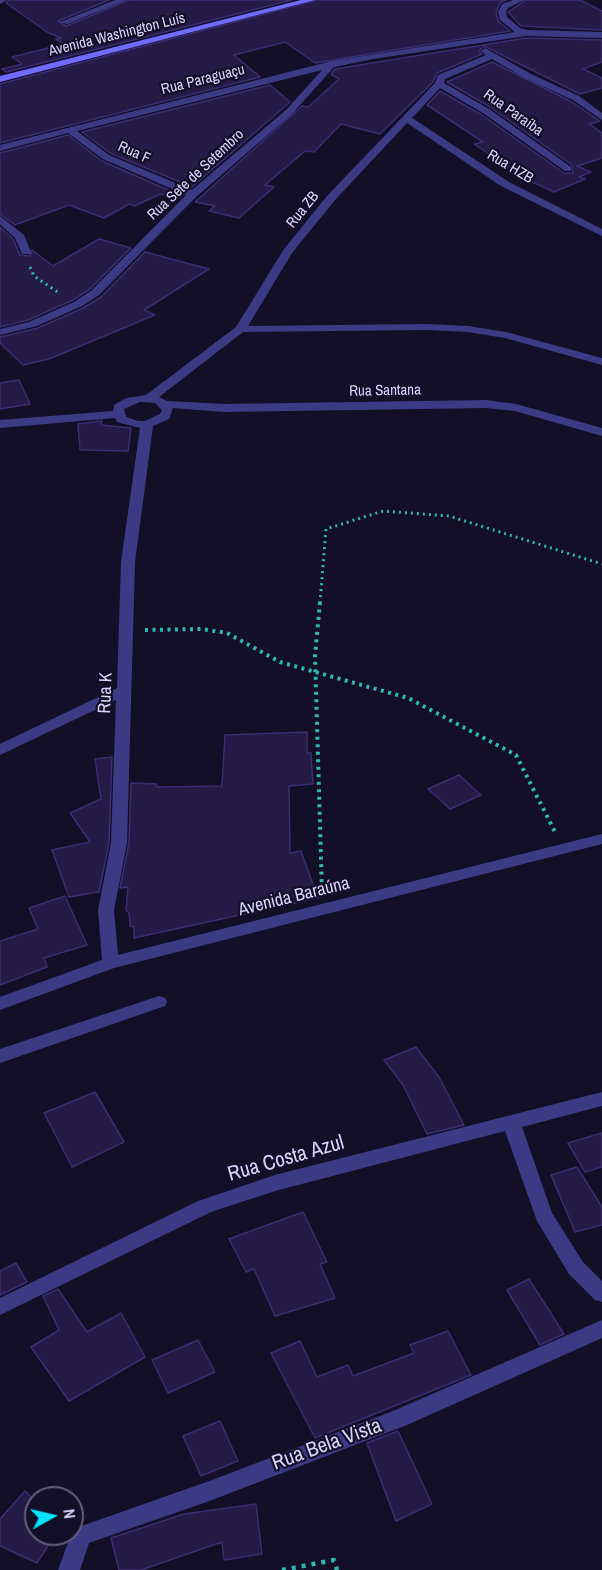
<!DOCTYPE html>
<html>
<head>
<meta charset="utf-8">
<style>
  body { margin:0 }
  #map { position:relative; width:602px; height:1570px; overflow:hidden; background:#130f26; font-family:"Archivo Narrow",sans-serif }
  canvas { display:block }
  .north { position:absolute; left:24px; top:1486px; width:60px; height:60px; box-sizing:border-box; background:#130f26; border:2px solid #625e7d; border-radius:50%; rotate:82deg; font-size:16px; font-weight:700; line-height:24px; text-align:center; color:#d9d4ff }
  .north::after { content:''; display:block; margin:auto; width:21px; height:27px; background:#00e5ff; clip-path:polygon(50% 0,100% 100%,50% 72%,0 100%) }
</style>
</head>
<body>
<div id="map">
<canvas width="602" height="1570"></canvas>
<div class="north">N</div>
</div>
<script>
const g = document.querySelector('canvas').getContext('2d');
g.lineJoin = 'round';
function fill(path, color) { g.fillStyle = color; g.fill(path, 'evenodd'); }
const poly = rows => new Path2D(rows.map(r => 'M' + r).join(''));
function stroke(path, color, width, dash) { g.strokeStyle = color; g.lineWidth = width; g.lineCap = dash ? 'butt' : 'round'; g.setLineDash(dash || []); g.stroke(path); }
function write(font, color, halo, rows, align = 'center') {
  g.font = font + ' "Archivo Narrow",sans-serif'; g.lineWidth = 4.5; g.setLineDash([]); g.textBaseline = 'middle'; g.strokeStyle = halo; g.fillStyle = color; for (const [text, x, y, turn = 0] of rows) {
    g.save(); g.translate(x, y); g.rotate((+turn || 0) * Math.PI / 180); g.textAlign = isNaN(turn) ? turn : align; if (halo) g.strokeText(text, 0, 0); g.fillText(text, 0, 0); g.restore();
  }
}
const building = poly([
  [9,0,109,0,58,21,66,26,129,0,292,0,6,72,2,69,22,64,12,57,64,44,56,39,61,38,47,32,6,3,9,0],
  [317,0,506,0,500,3,496,13,499,22,510,31,315,63,285,42,234,55,260,77,0,143,0,84,317,0],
  [526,0,580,0,602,11,602,30,521,26,508,12,526,0],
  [526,38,602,40,602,62,583,69,602,78,602,88,580,94,484,46,479,51,482,54,437,73,433,82,380,134,341,124,314,152,305,151,265,185,274,187,239,218,209,211,215,206,195,202,302,106,308,107,339,79,331,74,335,69,526,38],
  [492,62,572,102,600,121,589,124,602,133,602,158,577,166,591,172,579,177,585,179,554,192,511,172,514,171,474,144,483,142,427,105,440,91,482,115,564,173,573,173,572,165,490,107,447,82,492,62],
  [270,85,290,102,192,187,110,153,82,132,270,85],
  [68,135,102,161,182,196,180,198,161,194,134,206,129,204,104,218,69,205,15,225,0,214,0,153,68,135],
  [0,227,13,239,20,255,30,256,32,250,53,266,99,239,131,248,90,289,73,300,28,320,0,327,0,227],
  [145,252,209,269,144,310,155,315,49,359,23,365,0,343,0,337,38,328,83,308,101,297,145,252],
  [19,380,30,404,0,409,0,383,19,380],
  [102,421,101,425,131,428,128,451,80,450,78,424,102,421],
  [307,732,307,753,311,753,313,784,289,786,290,853,301,851,318,898,134,938,134,927,130,926,129,913,126,910,128,887,120,888,129,843,131,783,156,784,157,787,222,786,225,735,307,732],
  [112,757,109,843,99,892,69,897,52,850,90,842,70,813,101,799,95,759,112,757],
  [459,775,481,795,450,809,428,789,459,775],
  [65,896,87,945,44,958,47,967,0,985,0,941,38,929,29,908,65,896],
  [416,1047,439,1077,464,1125,427,1134,403,1085,384,1060,416,1047],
  [95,1092,124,1142,72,1167,44,1113,95,1092],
  [602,1133,602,1167,585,1172,568,1143,602,1133],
  [577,1167,602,1207,602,1225,575,1232,551,1175,577,1167],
  [303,1212,327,1262,320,1264,335,1298,275,1316,254,1269,246,1272,229,1239,303,1212],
  [16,1263,27,1282,0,1295,0,1271,16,1263],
  [529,1279,564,1334,540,1345,507,1290,529,1279],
  [58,1289,87,1332,121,1313,145,1357,69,1401,31,1347,59,1330,43,1296,58,1289],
  [448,1331,471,1375,315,1438,271,1353,300,1341,317,1377,348,1365,353,1376,414,1353,410,1345,448,1331],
  [198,1340,215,1372,168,1393,152,1360,198,1340],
  [220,1421,238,1461,201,1476,183,1436,220,1421],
  [398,1431,432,1504,396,1521,367,1443,398,1431],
  [25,1491,36,1502,36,1534,51,1541,37,1563,0,1546,0,1519,25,1491],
  [256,1504,262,1554,224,1560,222,1542,141,1570,119,1570,111,1538,184,1514,256,1504]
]);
const pathFar2 = poly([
  [30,267,34,276,59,293],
  [320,603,326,529,383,511,449,516,602,564]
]);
const pathFar1 = poly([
  [320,602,315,656,322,892],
  [145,630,202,629,227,633,280,662,408,698,516,755,555,832]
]);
const path = poly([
  [282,1570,334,1560,337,1570]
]);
const minor = poly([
  [0,0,7,0,0,4,0,0],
  [115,0,127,0,67,24,60,22,115,0],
  [513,0,524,0,508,8,506,12,507,17,520,28,527,30,602,32,602,38,526,36,373,59,334,67,292,114,197,196,99,295,82,306,37,326,0,335,0,329,29,322,74,302,91,291,186,195,103,159,68,133,0,151,0,145,332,61,515,32,500,20,498,12,502,4,513,0],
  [322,70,286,110,192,190,109,155,77,131,322,70],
  [485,48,531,74,579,96,602,113,602,120,573,100,525,78,492,59,445,79,444,83,489,109,571,167,571,171,565,171,483,113,440,88,412,118,509,182,602,229,602,236,501,186,407,123,335,200,292,253,248,326,427,324,468,326,506,332,602,358,602,365,505,338,468,332,427,330,243,332,159,397,167,401,224,404,486,400,516,404,602,428,602,436,515,411,486,408,224,412,173,408,169,419,153,426,135,562,127,843,114,910,118,955,602,834,602,844,114,968,0,1010,0,997,102,960,98,910,111,843,116,700,0,755,0,744,117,688,121,562,140,428,117,422,115,418,0,428,0,420,113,411,114,405,126,398,146,395,236,327,284,249,327,196,435,83,438,75,486,55,481,51,485,48],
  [140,402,155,403,162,410,160,414,145,421,138,421,126,417,124,409,140,402],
  [0,216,24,235,31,252,30,254,22,254,15,238,0,224,0,216],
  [159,996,165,998,167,1002,165,1006,0,1063,0,1049,159,996],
  [602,1092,602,1106,522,1127,552,1213,583,1262,602,1281,602,1302,595,1300,569,1274,537,1221,505,1131,275,1191,211,1212,0,1315,0,1298,198,1201,275,1175,602,1092],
  [602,1320,602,1338,407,1425,212,1500,89,1543,80,1570,58,1570,73,1529,212,1480,393,1411,602,1320]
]);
const secondary = poly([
  [301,0,315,0,0,82,0,76,301,0]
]);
const farStreetnames = [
  ["Avenida Washington Luís",117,35,-14],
  ["Rua Paraguaçu",203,80,-14],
  ["Rua Paraíba",513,113,35],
  ["Rua F",134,153,24],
  ["Rua HZB",510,167,31],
  ["Rua Sete de Setembro",196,175,-43],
  ["Rua ZB",303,210,-51],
  ["Rua Santana",385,391,-1]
];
const streetNames = [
  ["Rua K",106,693,-88],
  ["Avenida Baraúna",294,897,-14]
];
const nearStreetnames = [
  ["Rua Costa Azul",286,1159,-16],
  ["Rua Bela Vista",327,1445,-20]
];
fill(building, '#241b47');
stroke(building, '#3b2d73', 1.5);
stroke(pathFar2, '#2fb8b0', 3, [2, 4]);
stroke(pathFar1, '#2fb8b0', 4, [3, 4.5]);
stroke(path, '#2fb8b0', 4.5, [4, 6]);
fill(minor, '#3d3a85');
fill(secondary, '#6f6bff');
write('15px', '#d9d4ff', '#130f26', farStreetnames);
write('18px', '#d9d4ff', '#130f26', streetNames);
write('21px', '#d9d4ff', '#130f26', nearStreetnames);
</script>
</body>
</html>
